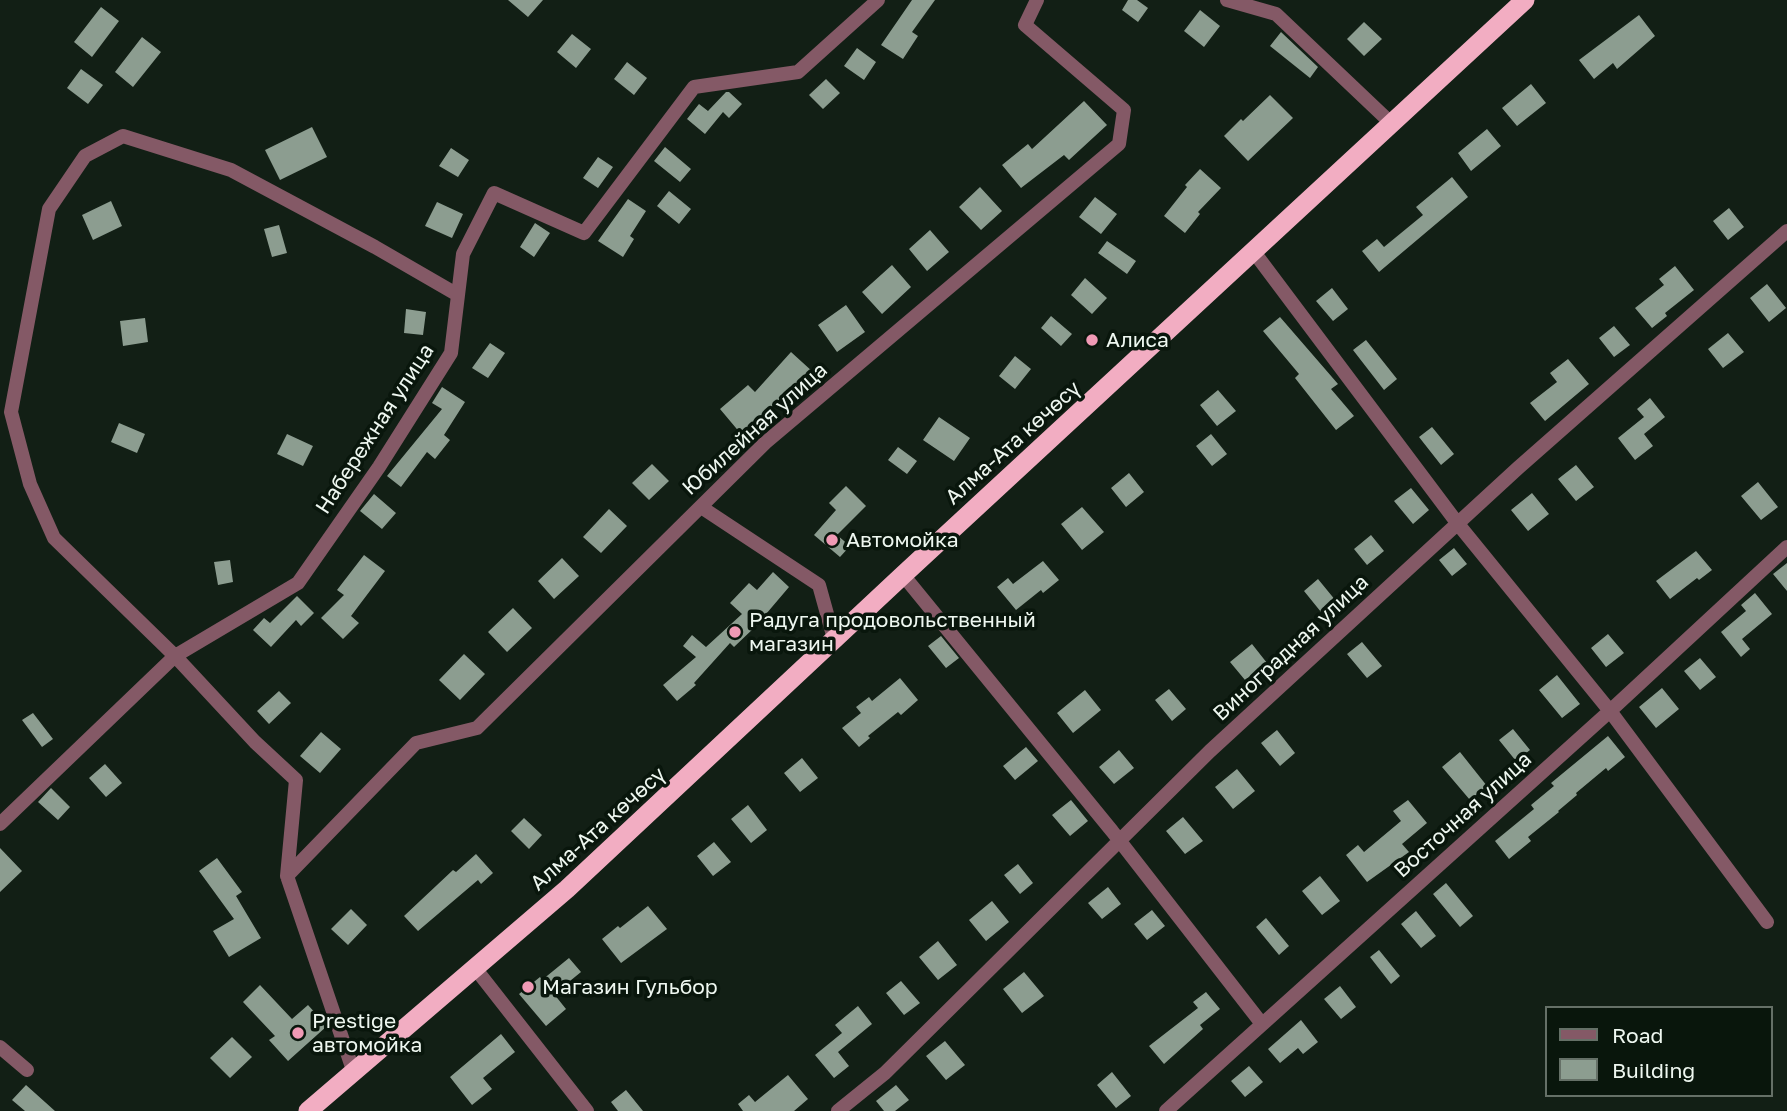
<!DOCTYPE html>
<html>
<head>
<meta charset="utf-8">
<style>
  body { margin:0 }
  #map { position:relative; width:1787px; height:1111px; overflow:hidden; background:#121f15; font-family:"Golos Text",sans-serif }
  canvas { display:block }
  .legend { position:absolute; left:1545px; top:1006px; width:228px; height:91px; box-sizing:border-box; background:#09160c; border:2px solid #657067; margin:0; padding:9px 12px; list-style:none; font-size:21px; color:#eef7f0 }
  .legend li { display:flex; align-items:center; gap:14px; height:35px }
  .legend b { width:35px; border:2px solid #657067 }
</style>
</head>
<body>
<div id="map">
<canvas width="1787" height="1111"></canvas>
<ul class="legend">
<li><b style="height:9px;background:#845966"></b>Road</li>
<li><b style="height:19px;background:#8c9d90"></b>Building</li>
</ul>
</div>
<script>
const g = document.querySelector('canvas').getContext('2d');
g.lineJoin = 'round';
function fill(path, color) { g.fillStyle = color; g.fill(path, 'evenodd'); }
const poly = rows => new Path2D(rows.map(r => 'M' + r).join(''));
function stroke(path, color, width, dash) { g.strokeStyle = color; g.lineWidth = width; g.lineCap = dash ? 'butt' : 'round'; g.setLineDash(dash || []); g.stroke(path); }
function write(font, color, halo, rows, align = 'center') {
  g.font = font + ' "Golos Text",sans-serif'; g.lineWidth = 7; g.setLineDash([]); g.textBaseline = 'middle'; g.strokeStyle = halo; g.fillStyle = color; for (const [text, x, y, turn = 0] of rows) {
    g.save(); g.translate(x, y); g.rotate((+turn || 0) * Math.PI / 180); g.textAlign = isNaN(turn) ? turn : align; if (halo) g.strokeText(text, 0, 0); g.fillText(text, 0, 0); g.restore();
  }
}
const building = poly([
  [508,0,543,0,528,17],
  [912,0,935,0,912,32,918,36,903,59,881,45],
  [1128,0,1137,0,1148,8,1138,22,1122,10],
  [101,7,119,21,92,57,74,42],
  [1200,10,1220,26,1204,47,1184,31],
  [1639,15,1655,36,1617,69,1613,63,1594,79,1579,60],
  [1364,22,1382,39,1364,56,1347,39],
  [1281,32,1318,67,1310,78,1270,46],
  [572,34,591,49,576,68,557,52],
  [142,37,161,52,133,87,115,72],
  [857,48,876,62,864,80,844,66],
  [627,62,647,78,634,95,614,79],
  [81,69,103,85,88,104,67,88],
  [826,79,840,93,823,109,809,95],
  [1531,84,1546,103,1517,126,1502,108],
  [726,92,729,92,742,104,729,118,723,112,705,134,687,119,699,104,708,111],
  [1270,95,1293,118,1248,161,1224,136,1241,119,1243,121],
  [1084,101,1107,125,1069,160,1064,155,1021,188,1002,165,1028,144,1032,149],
  [312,127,327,157,280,180,265,150],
  [1487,129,1501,146,1471,171,1458,153],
  [665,147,691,169,680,182,654,161],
  [451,148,469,160,458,177,439,166],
  [598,157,613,167,598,188,583,178],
  [1200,169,1221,188,1198,212,1200,214,1185,233,1164,216,1187,187,1185,185],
  [1452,177,1468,197,1379,272,1362,251,1377,239,1384,247,1423,215,1416,207],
  [980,187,1002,211,981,230,959,207],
  [669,191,691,209,679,224,657,206],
  [1095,197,1117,214,1101,234,1079,217],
  [628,199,646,211,630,236,634,239,623,257,598,241],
  [111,201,122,226,93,240,82,215],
  [437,202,463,214,452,238,425,226],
  [1729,208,1744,227,1728,240,1713,221],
  [535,223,550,233,534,257,520,247],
  [279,225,287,253,272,257,264,229],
  [930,230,949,252,927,271,909,249],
  [1107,241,1136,261,1127,274,1098,253],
  [892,265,911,287,882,314,862,292],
  [1675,266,1694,290,1665,313,1667,316,1652,328,1635,308,1664,285,1659,279],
  [1085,278,1107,298,1092,314,1071,295],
  [1767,284,1786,308,1769,322,1750,298],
  [1332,288,1348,309,1333,321,1316,301],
  [846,305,865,332,837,352,818,325],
  [406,309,426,312,423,335,404,333],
  [1051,316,1072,334,1061,346,1041,328],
  [1280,317,1338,384,1331,389,1354,416,1336,430,1295,378,1299,374,1263,331],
  [145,318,148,342,123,346,120,321],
  [1614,326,1630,345,1614,357,1599,338],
  [1728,333,1744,352,1723,368,1708,349],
  [1366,340,1397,379,1384,390,1353,350],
  [490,343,505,353,488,378,472,368],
  [791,352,813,372,790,398,786,394,741,434,720,409,748,385,755,392],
  [1015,356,1031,369,1015,389,999,376],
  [1568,359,1589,384,1545,421,1530,403,1557,382,1550,373],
  [442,387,465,402,444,435,450,440,435,459,427,452,401,487,387,476,442,409,432,403],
  [1218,390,1236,411,1217,426,1200,405],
  [1650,398,1665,417,1644,434,1653,446,1635,460,1618,438,1644,417,1637,409],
  [939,417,970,438,954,461,923,440],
  [119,423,145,434,137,453,111,442],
  [1432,427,1454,454,1441,465,1419,437],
  [287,434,313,446,303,466,277,454],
  [1211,434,1227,454,1212,466,1196,446],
  [898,447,917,461,907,474,888,460],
  [652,464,669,481,649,500,632,483],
  [1576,465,1594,487,1576,501,1558,479],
  [1129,473,1144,492,1126,507,1111,488],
  [1758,482,1778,507,1761,520,1741,496],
  [846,486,866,506,837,535,850,546,840,557,814,535,836,510,829,503],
  [1411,488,1429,510,1413,524,1394,501],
  [1532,493,1549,514,1528,531,1511,510],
  [374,494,396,513,382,529,360,511],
  [1082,507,1104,532,1082,550,1061,524],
  [609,509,627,526,601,553,583,537],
  [1371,535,1384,551,1367,565,1354,549],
  [1454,548,1467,564,1452,576,1439,560],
  [1696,551,1712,570,1699,580,1697,578,1670,599,1656,581],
  [364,555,385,571,351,616,359,623,343,639,321,618,344,595,337,590],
  [562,558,579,576,554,599,538,581],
  [230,560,233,582,218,585,214,562],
  [1043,561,1059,580,1043,593,1041,590,1016,610,997,587,1008,578,1013,584],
  [1787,563,1787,591,1773,574],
  [773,572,789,587,755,627,734,647,730,643,694,683,696,685,677,701,663,685,696,657,683,646,692,635,706,647,742,614,730,603,749,583,757,590],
  [1318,579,1336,601,1321,612,1304,591],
  [1755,593,1772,614,1742,639,1750,649,1741,657,1721,632,1746,611,1741,605],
  [297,596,314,613,301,626,296,620,271,647,253,630,264,618,270,623],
  [513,608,532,628,507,652,488,632],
  [1608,634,1624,653,1606,667,1591,648],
  [941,636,959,658,946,668,928,646],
  [1362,642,1382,666,1367,678,1347,654],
  [1252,644,1267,663,1245,680,1230,662],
  [464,654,485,674,460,700,439,680],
  [1700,658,1716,677,1700,690,1684,671],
  [1557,675,1580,704,1562,718,1539,690],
  [900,678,918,700,901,715,898,712,868,736,870,738,859,747,842,728,861,713,856,707,869,697,872,701],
  [1662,688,1679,709,1656,728,1639,707],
  [1169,689,1186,709,1172,721,1155,700],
  [1085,690,1101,710,1073,733,1057,713],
  [279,691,291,703,269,724,257,711],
  [33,713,53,739,42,747,22,720],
  [1513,729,1530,750,1516,761,1499,740],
  [1277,730,1295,753,1280,766,1261,743],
  [321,732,341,749,320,773,300,756],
  [1608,736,1625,757,1608,771,1606,768,1576,793,1577,795,1558,811,1559,812,1528,837,1531,841,1509,859,1495,841,1534,809,1531,805,1554,786,1551,783],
  [1026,747,1038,761,1015,780,1003,766],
  [1119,750,1134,768,1114,784,1099,767],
  [1460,752,1487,786,1470,800,1442,767],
  [802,758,818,778,800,792,784,773],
  [105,764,122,783,106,797,89,778],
  [1237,769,1255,791,1233,809,1215,787],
  [51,788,70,807,58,820,38,802],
  [1071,800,1088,821,1070,836,1052,815],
  [1408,800,1427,823,1402,844,1409,852,1367,882,1346,855,1358,845,1364,852,1401,821,1393,811],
  [748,805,767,830,751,843,731,819],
  [1183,817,1203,841,1185,854,1166,831],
  [524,818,542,835,529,849,511,831],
  [714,842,731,862,713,876,697,856],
  [0,848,22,871,0,892],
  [476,854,493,873,481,884,478,880,418,931,404,916,453,870,456,872],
  [217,858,242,892,236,896,261,938,229,957,213,931,234,919,199,871],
  [1018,864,1033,883,1020,894,1004,875],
  [1320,876,1340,901,1322,915,1302,891],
  [1446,883,1473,916,1460,927,1433,894],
  [1108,887,1121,904,1102,919,1088,903],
  [992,901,1009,922,986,941,969,920],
  [648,906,667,929,621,963,602,939,618,926,620,928],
  [351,909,367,925,348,945,331,929],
  [1152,910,1165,926,1147,940,1134,924],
  [1416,911,1436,936,1421,948,1401,924],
  [1266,918,1289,946,1279,955,1256,927],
  [938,941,957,965,938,980,919,957],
  [1379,950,1400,976,1391,984,1370,957],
  [569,958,581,972,554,994,566,1009,546,1026,519,994,540,977,542,980],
  [1024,972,1044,996,1022,1013,1003,989],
  [901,981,920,1003,904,1015,886,993],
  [260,985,292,1019,308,1005,327,1026,288,1061,269,1040,275,1036,243,1002],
  [1340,986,1356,1007,1341,1019,1324,999],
  [1206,992,1220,1009,1200,1025,1203,1029,1164,1064,1149,1046,1198,1008,1193,1002],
  [858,1006,872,1024,838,1052,849,1066,834,1078,815,1055,842,1033,835,1025],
  [1301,1020,1318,1042,1303,1054,1298,1048,1280,1063,1268,1049],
  [501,1034,515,1052,483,1078,492,1089,472,1105,450,1077],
  [232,1037,252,1057,230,1078,210,1058],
  [945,1041,965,1065,946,1080,926,1056],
  [1249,1066,1263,1082,1245,1097,1231,1081],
  [1112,1072,1131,1096,1116,1108,1097,1085],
  [788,1075,808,1099,794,1111,743,1111,738,1104,749,1095,755,1102],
  [26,1085,55,1111,25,1111,12,1100],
  [896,1085,909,1100,895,1111,884,1111,876,1101],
  [626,1090,643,1111,618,1111,611,1102]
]);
const minor = poly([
  [1227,0,1276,14,1392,124],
  [1254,252,1458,524,1610,711,1767,922],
  [701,507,819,585,834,639],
  [903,575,1112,831,1262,1024],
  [0,824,175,656,298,583,379,467,451,353,463,254,494,193,584,233,694,87,798,72,878,0],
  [287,876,416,743,477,728,765,443,1119,144,1124,110,1025,25,1037,0],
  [475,968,587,1111],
  [0,1047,27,1070],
  [354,1073,287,876,296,780,255,742,175,656,54,538,30,484,11,412,49,209,85,156,123,136,231,170,375,247,458,295],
  [838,1111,885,1073,1210,751,1518,468,1787,231],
  [1166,1111,1610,711,1787,547]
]);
const trunk = poly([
  [308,1111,567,889,903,575,1525,0]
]);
const markers = [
  [1092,340,7,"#f09ab5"],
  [832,540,7,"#f09ab5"],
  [735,632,7,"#f09ab5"],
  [528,987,7,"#f09ab5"],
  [298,1033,7,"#f09ab5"]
];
const poiNames = [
  ["Алиса",1106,340],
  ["Автомойка",846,540],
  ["Радуга продовольственный",749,620],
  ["магазин",749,644],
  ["Магазин Гульбор",542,987],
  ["Prestige",312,1021],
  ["автомойка",312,1045]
];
const streetNames = [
  ["Набережная улица",375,429,-57],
  ["Юбилейная улица",755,429,-42],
  ["Алма-Ата көчөсү",1013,443,-42],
  ["Виноградная улица",1291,648,-43],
  ["Восточная улица",1463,815,-42],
  ["Алма-Ата көчөсү",598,829,-42]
];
fill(building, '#8c9d90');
stroke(minor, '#845966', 14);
stroke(trunk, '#f2adc2', 19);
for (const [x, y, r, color] of markers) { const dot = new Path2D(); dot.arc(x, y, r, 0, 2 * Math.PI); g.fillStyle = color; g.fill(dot); stroke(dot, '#09160c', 2.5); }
write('21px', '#eef7f0', '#09160c', poiNames, 'left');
write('21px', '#eef7f0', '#09160c', streetNames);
</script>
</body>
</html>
